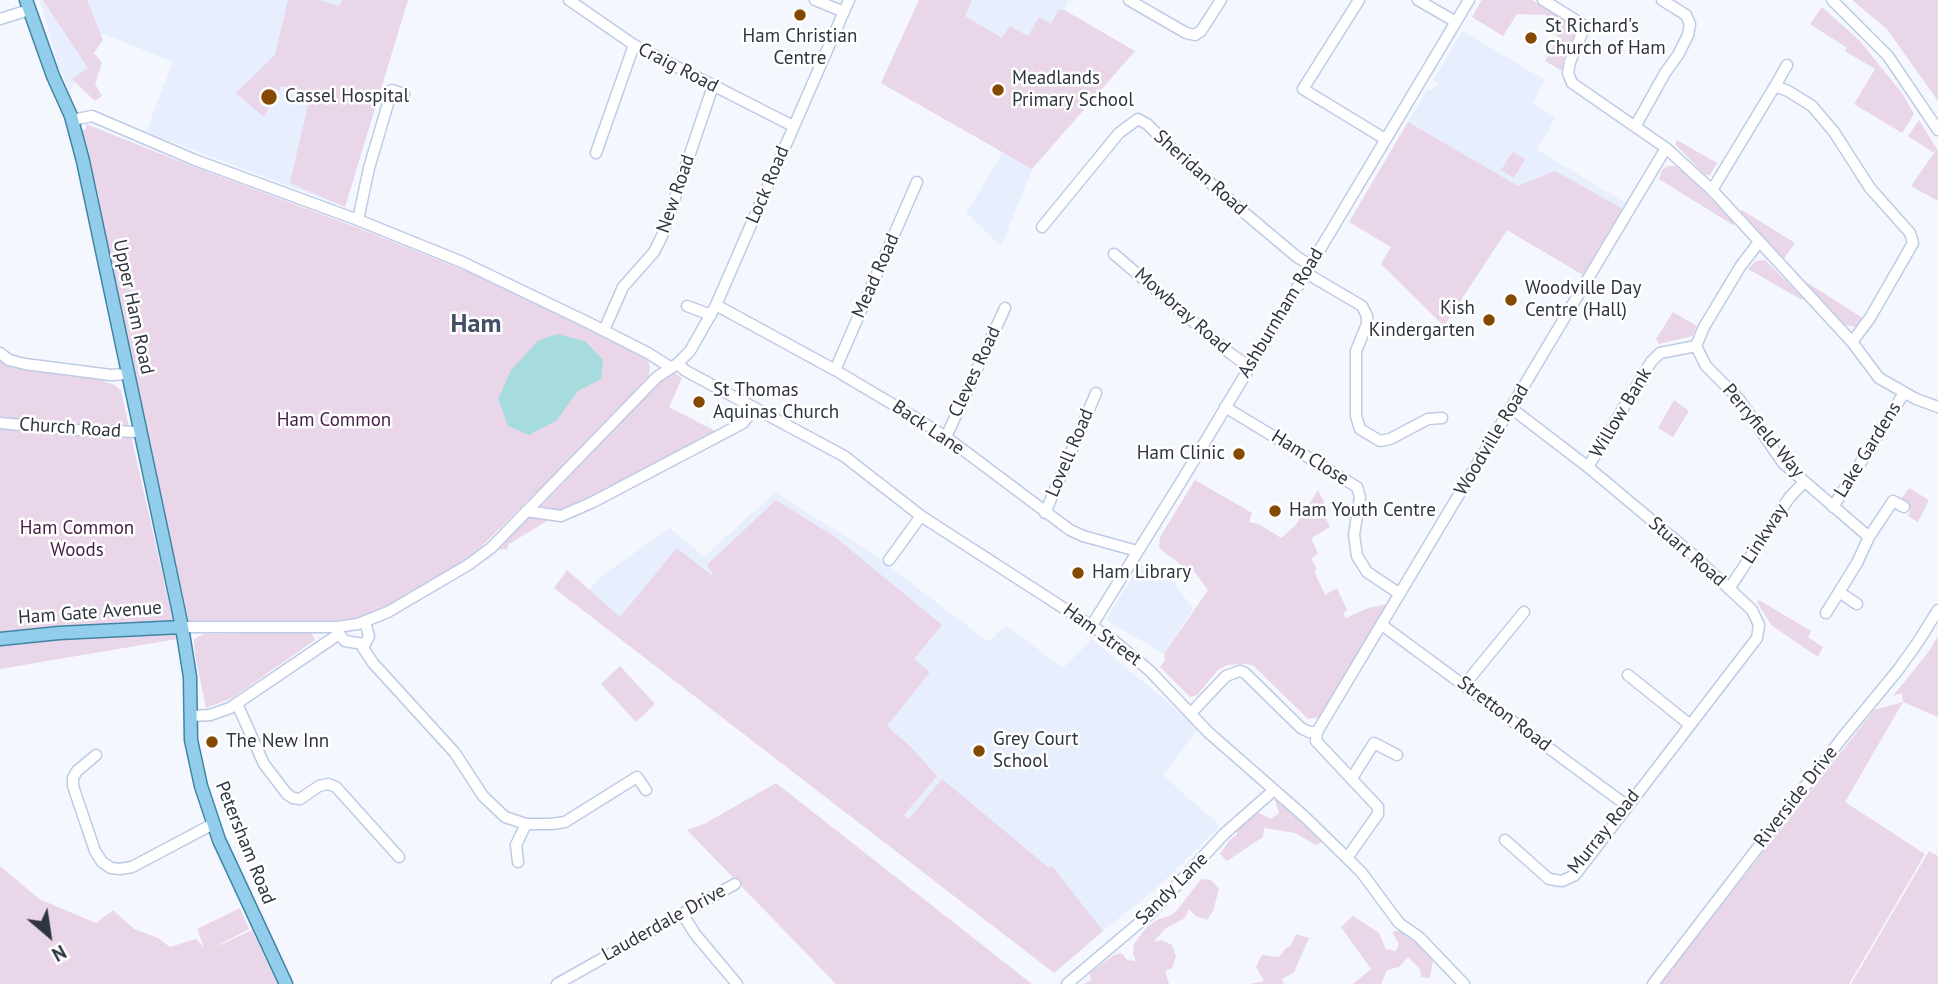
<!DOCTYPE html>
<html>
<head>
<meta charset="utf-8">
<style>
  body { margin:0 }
  #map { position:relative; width:1938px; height:984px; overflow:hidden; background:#f4f7fd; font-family:"PT Sans",sans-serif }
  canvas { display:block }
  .north { position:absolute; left:14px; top:900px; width:70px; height:70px; -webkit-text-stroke:5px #fff; paint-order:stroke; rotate:151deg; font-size:19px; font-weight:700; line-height:28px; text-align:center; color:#2f3540 }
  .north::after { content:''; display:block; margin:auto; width:24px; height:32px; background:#2f3540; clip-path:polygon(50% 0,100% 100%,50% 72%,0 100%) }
</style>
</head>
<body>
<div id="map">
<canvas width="1938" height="984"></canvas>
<div class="north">N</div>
</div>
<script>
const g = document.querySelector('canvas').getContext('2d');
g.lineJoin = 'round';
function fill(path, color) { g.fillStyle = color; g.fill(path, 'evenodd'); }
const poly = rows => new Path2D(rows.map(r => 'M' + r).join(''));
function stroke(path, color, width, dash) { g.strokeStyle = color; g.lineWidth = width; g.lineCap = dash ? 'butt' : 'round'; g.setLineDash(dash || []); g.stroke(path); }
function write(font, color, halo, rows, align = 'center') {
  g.font = font + ' "PT Sans",sans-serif'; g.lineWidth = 5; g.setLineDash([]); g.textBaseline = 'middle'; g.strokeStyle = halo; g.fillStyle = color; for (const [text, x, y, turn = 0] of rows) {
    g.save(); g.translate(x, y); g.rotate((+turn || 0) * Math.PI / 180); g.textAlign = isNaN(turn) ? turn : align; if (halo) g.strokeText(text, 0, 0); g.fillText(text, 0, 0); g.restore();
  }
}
const built = poly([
  [40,0,408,0,345,207,146,132,173,62,104,34,66,29,89,67,70,90,58,66],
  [919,0,1069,0,1064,10,1135,51,1032,169,1001,246,966,213,1003,152,881,83],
  [1462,31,1545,80,1533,103,1555,118,1537,150,1626,203,1583,275,1507,230,1444,326,1381,264,1391,247,1349,222,1427,90,1434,89,1438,84,1434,79],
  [775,492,867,550,989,642,1006,625,1059,665,1064,667,1092,639,1199,728,1163,775,1220,826,1157,888,1103,931,1097,927,1050,967,583,597,600,577,670,528,704,557],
  [1140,564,1156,574,1171,579,1193,609,1164,654,1106,620]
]);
const green = poly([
  [43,0,87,0,103,40,94,53,102,63,95,84,102,96,95,101,72,79,88,68],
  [288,0,318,0,339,6,342,0,408,0,345,207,290,183,311,92,281,86,264,117,236,93,275,55],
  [919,0,972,0,965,16,1002,38,1010,26,1028,36,1039,17,1051,24,1058,10,1064,10,1135,51,1032,169,881,83],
  [1482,0,1532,0,1575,26,1576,38,1563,61,1562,71,1545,61,1558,38,1546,15,1517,14,1503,36,1472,17],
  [1852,0,1938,0,1938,101,1887,29],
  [1822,7,1859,40,1902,93,1914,114,1902,133,1854,104,1875,69,1845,51,1847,48,1810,24],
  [1919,120,1938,151,1938,201,1911,186,1934,153,1908,136],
  [1408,122,1518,186,1555,171,1623,209,1583,275,1507,230,1444,326,1381,264,1391,247,1349,222],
  [86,124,189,165,361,229,484,278,646,356,650,367,649,376,597,432,485,543,465,561,386,606,357,618,322,622,189,621,112,282,98,193,83,130,86,129],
  [1677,140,1717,163,1710,175,1705,175,1675,144],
  [1513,152,1525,159,1514,178,1501,170],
  [1668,166,1680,166,1734,223,1733,225,1659,179,1662,170],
  [1742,210,1795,243,1783,260,1740,213],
  [1765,260,1804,299,1802,300,1748,269,1756,261],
  [1803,280,1866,320,1862,325,1856,327,1844,325],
  [1673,312,1697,326,1693,336,1659,344,1656,339],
  [0,359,13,365,97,379,115,385,121,391,177,639,0,669],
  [674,372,682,378,669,407,717,432,598,495,570,507,509,544,507,549,497,550,552,495,642,398,669,374],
  [1674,400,1689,411,1673,437,1658,428],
  [1195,480,1252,513,1249,522,1259,524,1281,538,1295,526,1318,490,1326,506,1321,509,1330,527,1311,538,1317,551,1317,554,1311,559,1317,569,1314,571,1325,595,1337,588,1347,610,1343,613,1346,618,1368,608,1388,604,1321,717,1308,719,1254,666,1248,664,1227,665,1218,670,1197,695,1190,697,1160,667,1165,660,1164,654,1208,590,1190,566,1185,568,1159,548,1160,537],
  [1909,488,1929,500,1918,522,1908,516,1911,509,1903,502,1902,498],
  [776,500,835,537,942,625,914,659,930,672,887,726,912,748,937,776,904,815,909,819,942,779,1049,868,1052,866,1103,931,1054,973,554,588,567,570,620,617,677,548,714,577,707,565],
  [1759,600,1811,631,1808,637,1823,647,1818,657,1771,625,1757,602],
  [311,632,315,640,232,698,206,708,195,655,194,640,196,638,204,634],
  [1938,636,1938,717,1903,702,1845,802,1925,854,1849,984,1660,984,1874,710,1903,702,1902,693,1893,696,1929,651],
  [620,666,655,704,636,722,601,684],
  [776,783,1032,984,836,984,687,830,704,824],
  [1280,799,1326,840,1316,845,1295,833,1264,828,1263,837,1227,861,1220,854,1229,841,1237,834,1237,827,1255,811,1271,819,1279,813,1275,800],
  [1929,851,1938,856,1938,984,1851,984],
  [0,866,39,899,96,923,113,910,134,929,158,938,170,947,196,939,204,947,197,929,240,908,249,929,207,951,252,930,278,984,0,984],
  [1201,879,1211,880,1219,889,1213,911,1207,920,1196,916,1189,909,1185,918,1166,928,1153,942,1162,940,1172,945,1176,957,1172,968,1165,971,1169,984,1083,984,1091,980,1090,973,1114,955,1122,953,1127,960,1136,961,1133,953,1134,944,1142,933,1148,926,1159,919,1170,916,1178,909],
  [1353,916,1379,933,1386,949,1396,951,1399,944,1392,932,1403,930,1433,960,1430,978,1421,977,1420,969,1408,957,1399,967,1387,970,1381,984,1353,984,1371,969,1341,927],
  [1296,934,1309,938,1294,972,1282,979,1284,984,1249,984,1264,981,1256,967,1262,955,1279,957,1285,949,1290,946]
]);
const water = poly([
  [557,334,585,341,603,360,601,379,578,391,556,421,529,435,508,426,498,399,511,370,538,341]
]);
const minor = poly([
  [569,0,634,45,793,126],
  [815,0,844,12],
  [1129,0,1186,33,1195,35,1201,31,1221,0],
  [1359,0,1303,89,1385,139],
  [1418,0,1456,22],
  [1543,0,1585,26,1570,62,1568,73,1572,83,1666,148,1712,190,1852,342,1879,378,1916,399,1938,407],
  [1832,0,1888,56,1938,130],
  [0,19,29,10],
  [1775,86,1787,65],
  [72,120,92,116,195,160,358,220,462,262,585,321,648,353,670,367],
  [1636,125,1665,73,1678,55,1688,35,1690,24,1686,15,1662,0],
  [596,153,634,45],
  [1712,190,1775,86,1788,91,1812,106,1834,132,1870,188,1910,233,1913,243,1870,318,1852,342],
  [358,220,369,168,392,90,404,94],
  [1042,227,1119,133,1138,119,1147,124,1184,160,1240,209,1297,257,1310,265],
  [1114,254,1231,354,1250,367],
  [1306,273,1362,306,1367,316,1367,324,1356,351,1356,416,1360,429,1380,441,1390,439,1428,419,1442,418],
  [716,305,835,370,914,417,946,437,1070,530,1083,536,1137,551],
  [687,306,711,315],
  [604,330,623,287,654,252,662,236,713,86],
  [1696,346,1706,366,1739,399,1783,463,1869,537],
  [0,353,9,360,25,364,111,375,128,374],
  [677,364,686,371,844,456,921,516,1113,640,1150,671,1208,732,1305,817,1347,858,1362,873,1399,923,1419,937,1464,984],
  [835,370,917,182],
  [1225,407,1357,487,1360,497,1354,535,1357,556,1367,572,1400,594],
  [0,423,76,430,140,432],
  [946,437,1005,308],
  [1588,467,1651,362,1660,353,1696,346,1704,327,1740,267,1759,242],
  [1833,507,1904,393],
  [526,511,561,516,593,502,743,423,754,409],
  [1045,513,1096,393],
  [889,560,921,516],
  [1729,589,1789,498,1804,482],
  [1839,592,1857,604],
  [1826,613,1857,563,1869,537,1893,501,1904,507],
  [1092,625,1184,477,1469,0],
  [1382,625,1626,805],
  [182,627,337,627,358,624,388,612,468,565,491,548,657,377,677,364,690,351,716,305,849,0],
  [337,627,339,634,345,641,363,644,363,648,373,663,455,753,483,796,505,817,526,824,551,824,565,822,637,777,646,790],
  [363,648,369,636,365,622],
  [1628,675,1689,724],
  [1465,684,1524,612],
  [237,704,264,764,287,794,293,798,300,799,319,786,328,784,336,787,399,857],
  [1191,713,1226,676,1240,671,1245,673,1301,728,1309,732,1317,732],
  [191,716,210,715,230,708,339,634],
  [1317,732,1666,148],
  [1317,732,1316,741,1378,807,1378,814,1347,858],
  [96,755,77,771,73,778,73,786,95,851,102,862,111,868,120,869,132,867,213,824],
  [1352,778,1374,743,1397,755],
  [1505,840,1549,879,1562,881,1575,875,1757,638,1759,625,1752,610,1692,554,1588,467,1511,408],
  [518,862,516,845,526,824],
  [683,915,695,934,737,984],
  [557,984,735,884],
  [1067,984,1152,912,1224,834,1274,790],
  [1653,984,1842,738,1898,670,1918,642,1938,610]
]);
const major = poly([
  [26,0,53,76,71,116,83,161,182,627,190,677,191,740,201,786,219,840,286,984],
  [0,639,59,633,182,627]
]);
const markers = [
  [800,15,7,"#834a00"],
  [1531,38,7,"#834a00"],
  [998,90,7,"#834a00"],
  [269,97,9,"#834a00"],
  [1511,300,7,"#834a00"],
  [1489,320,7,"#834a00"],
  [699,402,7,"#834a00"],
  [1239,454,7,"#834a00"],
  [1275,511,7,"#834a00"],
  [1078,573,7,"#834a00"],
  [212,742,7,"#834a00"],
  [979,751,7,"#834a00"]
];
const poiNames = [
  ["St Richard's",1545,27],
  ["Church of Ham",1545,49],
  ["Ham Christian",800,37,"center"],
  ["Centre",800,59,"center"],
  ["Meadlands",1012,79],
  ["Primary School",1012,101],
  ["Cassel Hospital",285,97],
  ["Woodville Day",1525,289],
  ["Centre (Hall)",1525,311],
  ["Kish",1475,309,"right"],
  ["Kindergarten",1475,331,"right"],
  ["St Thomas",713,391],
  ["Aquinas Church",713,413],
  ["Ham Clinic",1225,454,"right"],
  ["Ham Youth Centre",1289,511],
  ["Ham Library",1092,573],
  ["Grey Court",993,740],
  ["School",993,762],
  ["The New Inn",226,742]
];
const streetNames = [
  ["Craig Road",678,68,27],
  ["Sheridan Road",1200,173,42],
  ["Lock Road",768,185,-67],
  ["New Road",676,194,-71],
  ["Mead Road",876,276,-66],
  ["Upper Ham Road",133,307,78],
  ["Mowbray Road",1182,311,41],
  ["Ashburnham Road",1281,313,-59],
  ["Cleves Road",975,372,-65],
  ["Willow Bank",1621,413,-59],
  ["Church Road",70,428,4],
  ["Back Lane",928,428,34],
  ["Perryfield Way",1763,431,50],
  ["Woodville Road",1492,440,-59],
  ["Lake Gardens",1868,450,-58],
  ["Lovell Road",1070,453,-67],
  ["Ham Close",1310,458,32],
  ["Linkway",1765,534,-57],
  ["Stuart Road",1687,552,41],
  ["Ham Gate Avenue",90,613,-4],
  ["Ham Street",1102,635,36],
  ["Stretton Road",1504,714,37],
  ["Riverside Drive",1796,797,-52],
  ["Murray Road",1604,832,-51],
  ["Petersham Road",245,843,68],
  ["Sandy Lane",1172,889,-45],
  ["Lauderdale Drive",664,923,-29]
];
const parkNames = [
  ["Ham Common",334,421],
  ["Ham Common",77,529],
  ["Woods",77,551]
];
const districtNames = [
  ["Ham",476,325]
];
fill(built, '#e7eefd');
fill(green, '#ead6e9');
fill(water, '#a7dcdf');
stroke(minor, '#bdcbe6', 13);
stroke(major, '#4184a6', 15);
stroke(minor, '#fff', 10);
stroke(major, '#92ceeb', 12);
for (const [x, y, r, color] of markers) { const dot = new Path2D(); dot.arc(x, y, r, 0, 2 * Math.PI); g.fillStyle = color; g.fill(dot); stroke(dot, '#fff', 2.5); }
write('19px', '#2f3540', '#fff', poiNames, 'left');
write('19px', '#2f3540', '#fff', streetNames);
write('19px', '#441c44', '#fff', parkNames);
write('bold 26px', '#434f66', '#fff', districtNames);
</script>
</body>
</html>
